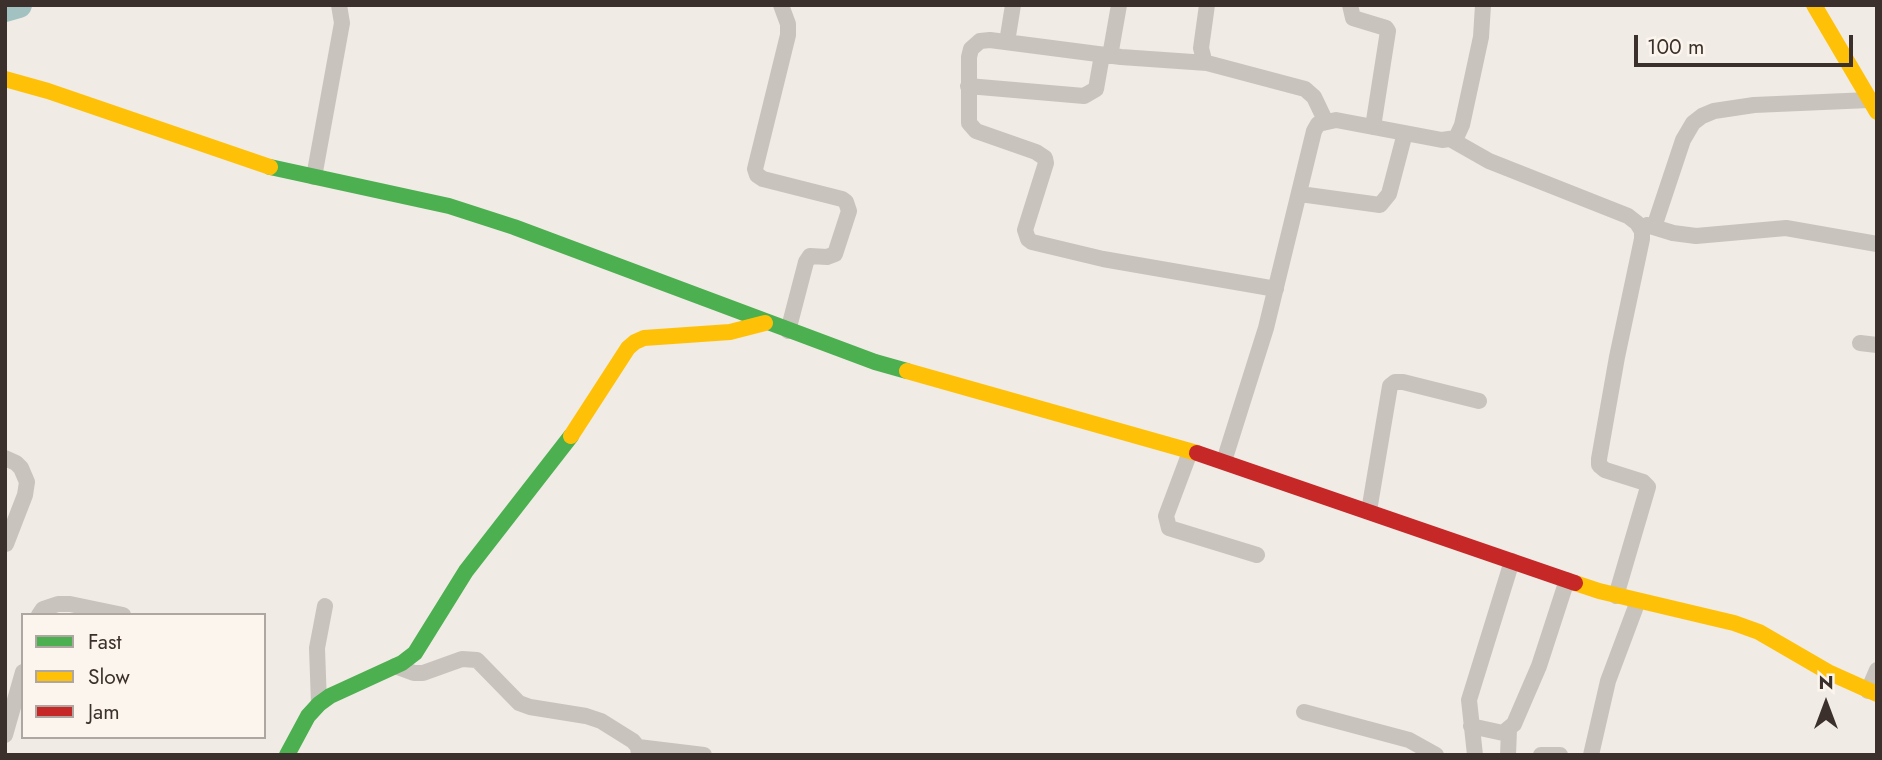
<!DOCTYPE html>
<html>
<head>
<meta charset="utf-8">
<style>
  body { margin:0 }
  #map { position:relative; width:1882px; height:760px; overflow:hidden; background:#f0ebe5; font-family:Jost,sans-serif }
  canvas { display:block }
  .frame { position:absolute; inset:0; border:7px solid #3b302b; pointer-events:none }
  .legend { position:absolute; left:21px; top:613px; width:245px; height:126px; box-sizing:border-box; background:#fbf5ee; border:2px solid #aea6a0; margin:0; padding:9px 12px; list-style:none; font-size:21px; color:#3b302b }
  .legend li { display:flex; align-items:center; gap:14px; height:35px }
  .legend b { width:35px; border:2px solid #aea6a0 }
  .north { position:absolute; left:1791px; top:669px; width:70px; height:70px; -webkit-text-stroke:5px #fbf5ee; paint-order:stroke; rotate:0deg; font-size:19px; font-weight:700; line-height:28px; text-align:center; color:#3b302b }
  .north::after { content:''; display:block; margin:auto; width:24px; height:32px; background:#3b302b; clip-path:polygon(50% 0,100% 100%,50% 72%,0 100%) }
  .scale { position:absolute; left:1634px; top:35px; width:219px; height:32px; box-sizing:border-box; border:4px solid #3b302b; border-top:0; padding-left:9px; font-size:21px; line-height:24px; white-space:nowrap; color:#3b302b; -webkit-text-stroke:5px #fbf5ee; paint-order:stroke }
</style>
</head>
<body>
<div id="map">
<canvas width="1882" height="760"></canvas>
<div class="frame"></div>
<ul class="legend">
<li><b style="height:9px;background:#4caf50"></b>Fast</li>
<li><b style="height:9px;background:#ffc107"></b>Slow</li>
<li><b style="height:9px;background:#c62828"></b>Jam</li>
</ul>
<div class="north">N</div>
<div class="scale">100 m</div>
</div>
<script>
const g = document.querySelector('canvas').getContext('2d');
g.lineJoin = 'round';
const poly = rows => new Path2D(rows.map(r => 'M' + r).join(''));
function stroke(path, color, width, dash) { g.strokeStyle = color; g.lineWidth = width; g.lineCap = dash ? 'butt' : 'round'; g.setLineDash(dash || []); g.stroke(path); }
const river = poly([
  [5,9,19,5]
]);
const street = poly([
  [781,5,788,24,788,35,755,169,757,175,763,179,842,199,846,202,849,211,835,254,827,257,810,256,806,262,788,331],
  [1207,5,1201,48,1204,60,1207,63,1305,89,1314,97,1325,120],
  [1350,5,1353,18,1386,28,1388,31,1373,127],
  [1007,42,1013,5],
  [1110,56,1119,5],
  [1207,63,1121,57,990,40,980,41,971,49,969,57,969,123,976,131,1036,152,1045,158,1046,163,1025,230,1028,239,1032,242,1103,259,1276,289],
  [968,86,1084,96,1096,89,1102,55],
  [1452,140,1489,161,1628,216,1637,223,1642,231,1642,239,1617,357,1599,459,1599,465,1605,470,1643,482,1648,487,1616,596],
  [314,177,342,23,339,5],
  [1300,194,1380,205,1389,194,1405,133],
  [1647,225,1673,233,1696,236,1786,228,1877,244],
  [1654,227,1683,140,1693,123,1702,116,1714,111,1754,105,1869,100],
  [1860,343,1877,345],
  [1190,452,1166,516,1169,528,1257,555],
  [5,458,16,463,21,468,27,482,25,495,6,544],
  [1224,461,1266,328,1314,131,1318,124,1336,120,1442,140,1456,138,1462,125,1481,37,1483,5],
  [1369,511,1390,386,1395,382,1403,382,1479,401],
  [39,615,43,609,58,604,70,604,123,615],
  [395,666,414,673,423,673,462,659,477,660,519,703,530,707,586,716,601,721,633,741,638,747,639,755],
  [1868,691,1877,670],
  [319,704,317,648,325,606],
  [1304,712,1409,740,1436,755],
  [1471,726,1503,733,1514,724,1539,666,1567,580],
  [5,735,23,672],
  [638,747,704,755],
  [1475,755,1469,700,1512,561],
  [1508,755,1509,730],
  [1541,755,1560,755],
  [1591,755,1608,681,1638,601]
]);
const fast = poly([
  [270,167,449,206,514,227,875,362,907,371],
  [287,755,308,716,319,704,330,696,402,663,415,653,466,571,571,436]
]);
const slow = poly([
  [1814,5,1877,112],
  [5,79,48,91,270,167],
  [907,371,1197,453],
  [571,436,628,348,635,342,644,338,730,332,765,323],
  [1575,583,1599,591,1734,623,1759,632,1828,672,1877,694]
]);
const jam = poly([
  [1197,453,1575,583]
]);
stroke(river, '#a1c2c1', 26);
stroke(street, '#c9c3be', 16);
stroke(fast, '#4caf50', 16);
stroke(slow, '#ffc107', 16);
stroke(jam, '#c62828', 16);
</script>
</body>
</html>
